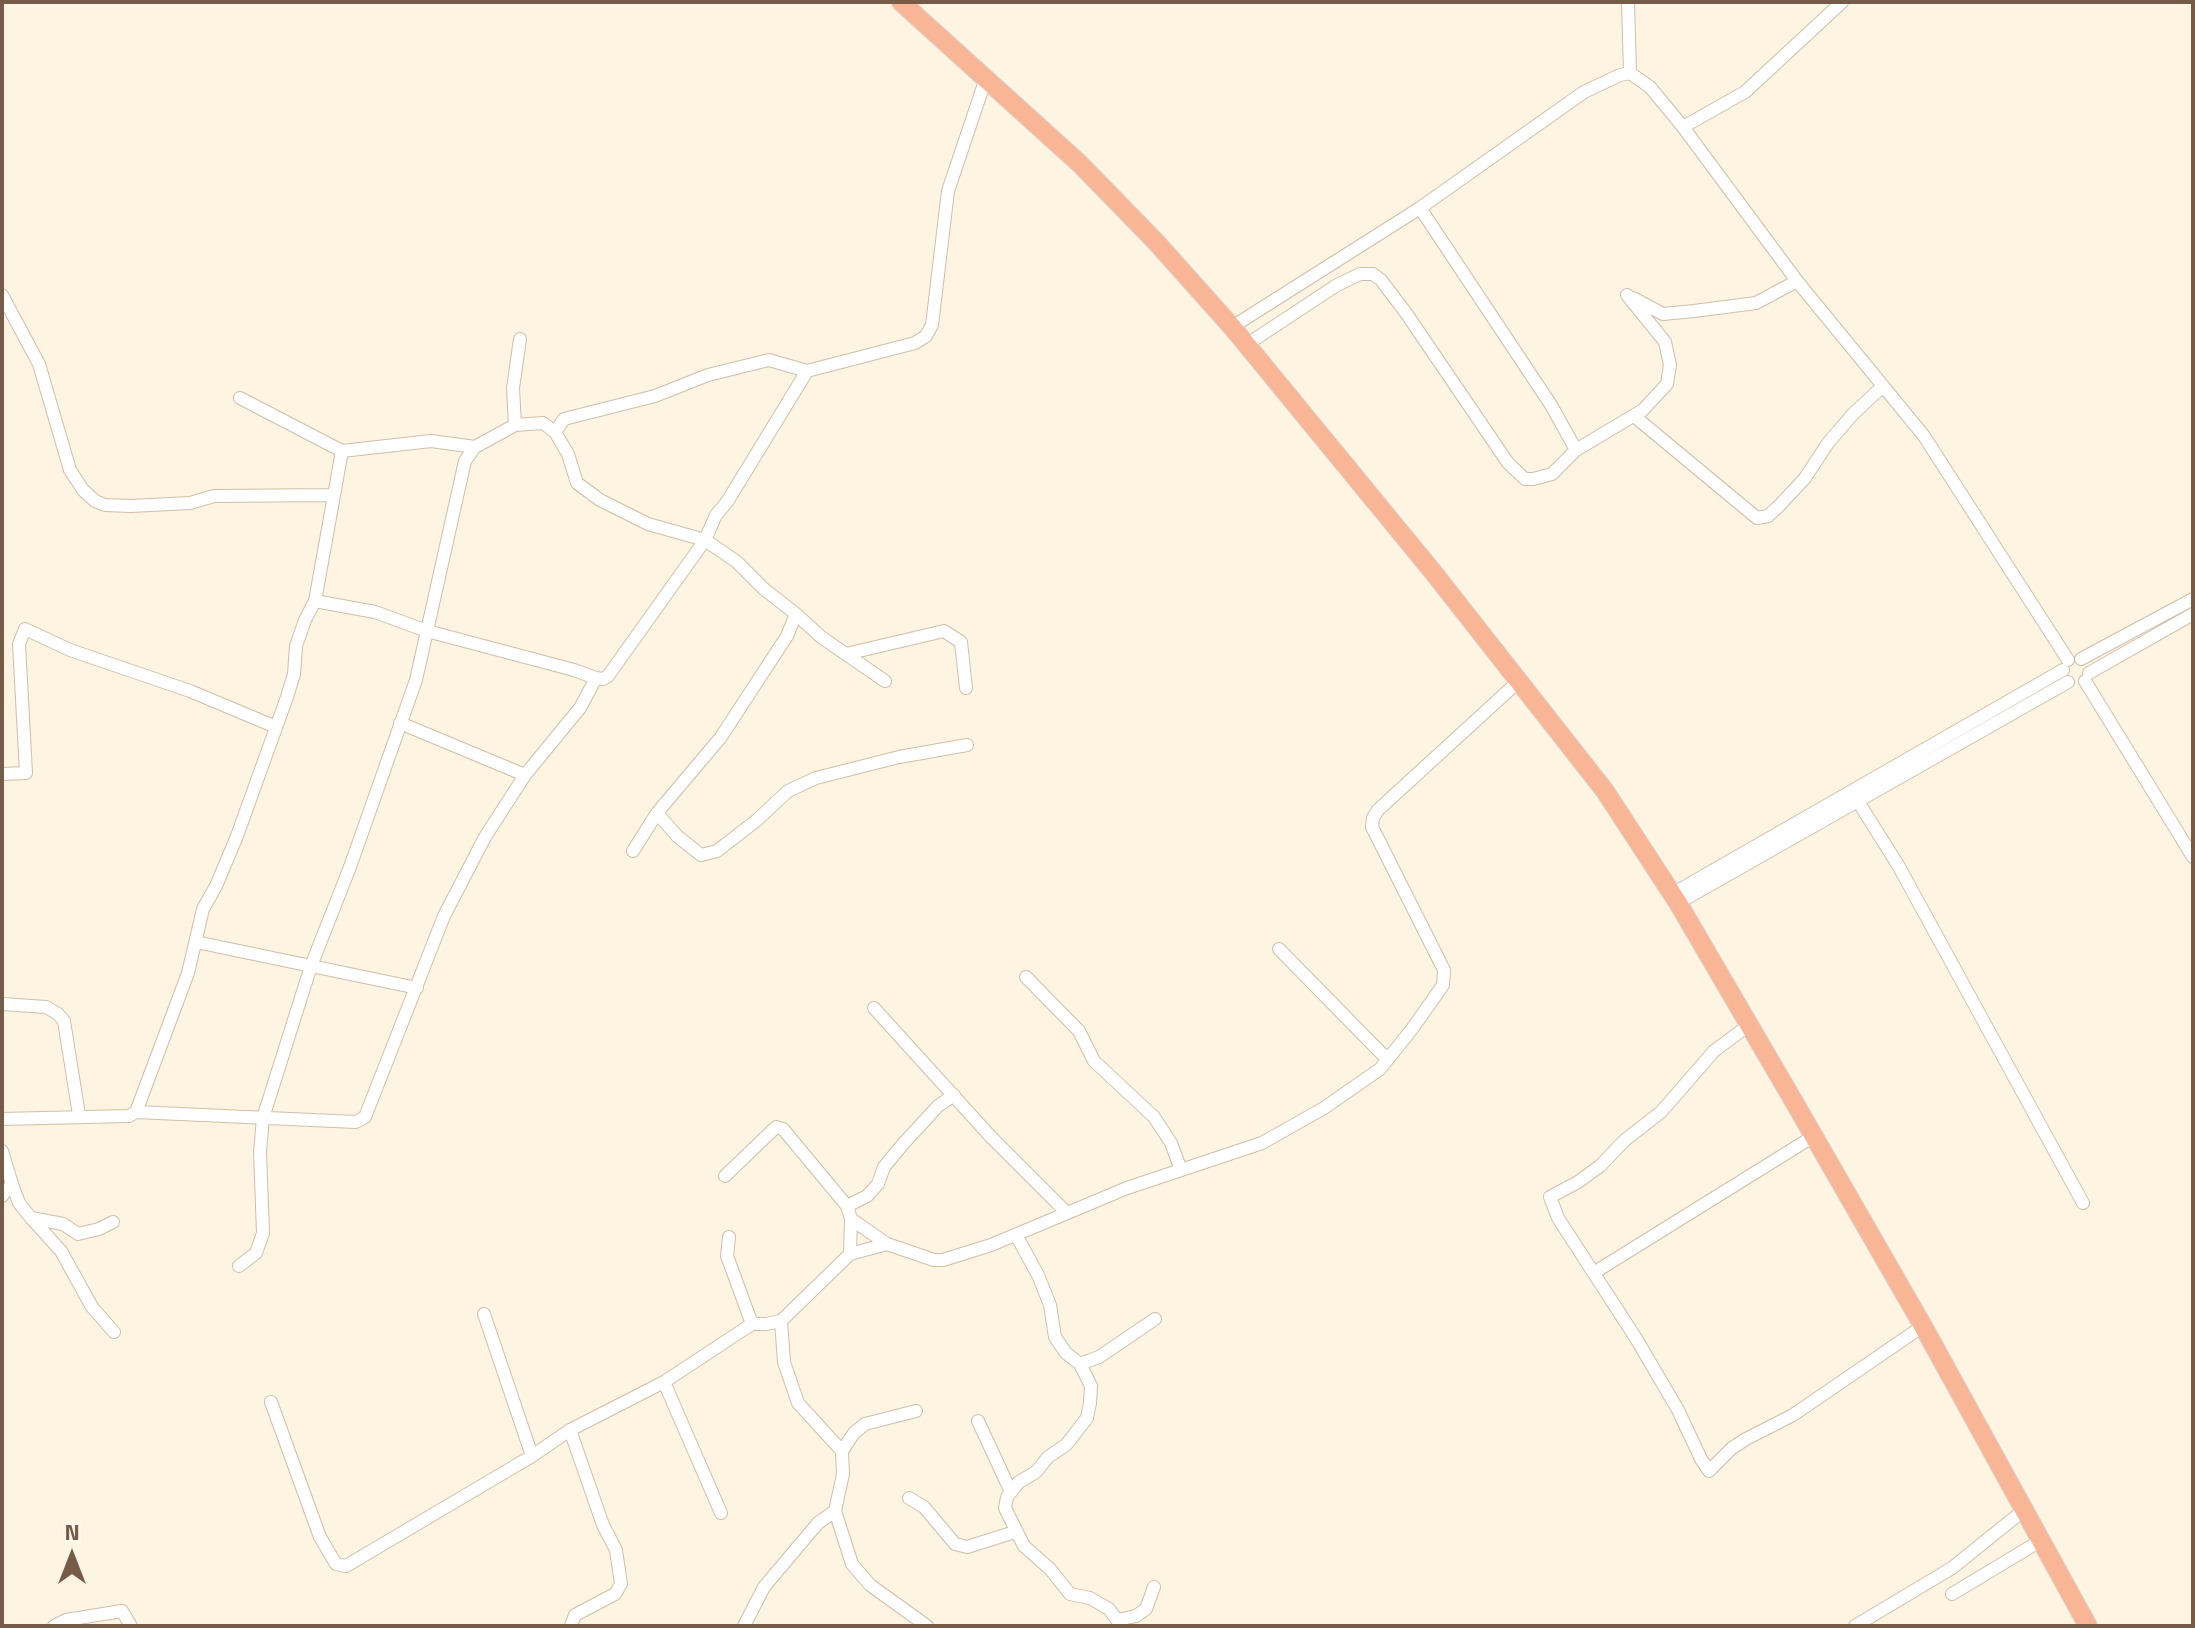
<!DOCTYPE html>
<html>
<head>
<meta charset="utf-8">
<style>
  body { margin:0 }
  #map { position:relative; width:2195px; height:1628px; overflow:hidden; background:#fdf4e2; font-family:"Titillium Web",sans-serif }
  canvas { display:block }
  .frame { position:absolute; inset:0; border:4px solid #755b48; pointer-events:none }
  .north { position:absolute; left:32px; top:1516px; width:80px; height:80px; -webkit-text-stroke:6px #fff7e8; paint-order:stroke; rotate:0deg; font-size:22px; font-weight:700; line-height:32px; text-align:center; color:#755b48 }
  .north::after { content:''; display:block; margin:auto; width:28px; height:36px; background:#755b48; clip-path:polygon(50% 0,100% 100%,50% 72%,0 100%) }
</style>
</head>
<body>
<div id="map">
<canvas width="2195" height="1628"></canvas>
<div class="frame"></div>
<div class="north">N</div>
</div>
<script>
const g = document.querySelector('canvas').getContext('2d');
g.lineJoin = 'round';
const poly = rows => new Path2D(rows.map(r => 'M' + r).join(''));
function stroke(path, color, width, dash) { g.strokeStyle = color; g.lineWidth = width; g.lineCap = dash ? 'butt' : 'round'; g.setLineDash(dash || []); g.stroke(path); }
const minor = poly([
  [1628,2,1630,73],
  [1683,127,1745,92,1842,2],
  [1420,208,1551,405,1576,450],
  [2,295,39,364,70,470,83,490,95,501,105,505,131,506,190,503,214,496,333,495],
  [1633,298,1663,314,1694,311,1756,303,1797,281],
  [1232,327,1420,208,1584,92,1620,75,1630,73,1650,87,1683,127,1797,281,1924,436,2068,660],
  [1246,345,1337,285,1360,274,1373,274,1381,280,1406,313,1508,463,1525,479,1533,479,1552,474,1576,450,1643,410,1667,384,1670,365,1665,342,1627,295],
  [240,398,342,451,431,441,475,447],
  [1634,416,1757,518,1768,516,1779,506,1805,478,1828,443,1853,414,1883,386],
  [555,432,564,419,655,396,708,375,769,360,807,371,915,343,926,336,932,325,948,191,986,78],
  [315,601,375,612,427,631,574,670,596,678,603,679,608,676,705,540,648,524,600,500,577,483,568,454,555,432,543,423,515,425,513,388,520,339],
  [796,614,821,637,885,681],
  [846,654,944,631,961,642,966,688],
  [2081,659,2193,599],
  [2089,673,2193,614],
  [2085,681,2193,857],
  [400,723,525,775],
  [2,774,26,773,19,644,25,629,70,650,190,691,276,727],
  [1852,792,1898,865,2083,1203],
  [657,813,677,836,701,855,717,851,757,820,788,791,816,778,899,757,967,745],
  [633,851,657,813,721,737,787,636,796,614,764,589,737,562,705,540,716,515,727,502,807,371],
  [1672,894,2063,670],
  [1678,903,2068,682],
  [196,942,417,988],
  [1279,949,1382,1054,1389,1058],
  [1026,977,1079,1031,1094,1061,1154,1117,1171,1143,1181,1170],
  [2,1004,46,1007,58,1014,64,1021,79,1115],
  [874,1008,990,1136,1067,1213],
  [1749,1025,1714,1051,1661,1112,1625,1140,1600,1166,1578,1182,1550,1197,1558,1218,1637,1340,1678,1410,1701,1459,1709,1471,1732,1448,1746,1439,1793,1415,1923,1326],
  [136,1112,356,1122,365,1117,444,916,485,837,525,775,580,708,596,678],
  [2,1119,129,1116,136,1112,188,973,203,909,216,886,237,836,287,697,294,674,296,646,305,620,315,601,342,451],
  [2,1151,12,1184],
  [725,1176,776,1127,783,1129,847,1206,851,1219,887,1244,934,1260,943,1260,991,1245,1127,1188,1262,1143,1324,1108,1380,1069,1412,1029,1443,985,1444,970,1372,827,1373,818,1378,810,1520,680],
  [2,1196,12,1184,19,1203,31,1218,63,1224,78,1234,99,1229,113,1222],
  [847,1206,867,1196,878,1184,884,1167,903,1144,938,1106,954,1095],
  [31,1218,61,1251,92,1307,114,1332],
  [1016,1235,1038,1275,1050,1305,1055,1337,1066,1353,1080,1364,1091,1386,1090,1403,1087,1418,1066,1445,1048,1457,1036,1472,1019,1482,1007,1497,1005,1508,1024,1546,1050,1569,1070,1594,1090,1598,1109,1609,1117,1620,1136,1616,1146,1609,1154,1587],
  [729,1237,727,1256,752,1324,766,1324,781,1321,850,1254,851,1219],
  [850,1254,887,1244],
  [239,1266,256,1253,263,1233,260,1152,263,1118,311,966,350,867,416,680,465,461,475,447,515,425],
  [1595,1272,1814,1136],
  [484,1314,532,1456],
  [1080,1364,1099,1357,1155,1319],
  [271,1402,320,1537,336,1564,346,1566,532,1456,570,1430,664,1382],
  [978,1421,1011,1492],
  [570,1430,603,1525,616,1550,621,1584,615,1594,575,1615,571,1626],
  [842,1451,854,1433,865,1424,916,1411],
  [909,1498,924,1507,955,1544,967,1547,1015,1532],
  [835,1511,852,1564,870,1585,927,1626],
  [721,1513,664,1382,752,1324],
  [1952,1594,2040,1541],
  [54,1626,66,1620,122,1611,131,1626],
  [744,1626,764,1587,818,1523,835,1511,843,1474,842,1451,798,1403,784,1362,781,1321],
  [1855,1626,1952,1568,2024,1510]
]);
const highway = poly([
  [901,2,1080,164,1156,242,1232,327,1433,572,1605,791,1678,903,1793,1100,1923,1326,2088,1626]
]);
stroke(minor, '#d0beab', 14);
stroke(highway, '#dbd4cf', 20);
stroke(minor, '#fff', 12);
stroke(highway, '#f9b696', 18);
</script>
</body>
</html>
